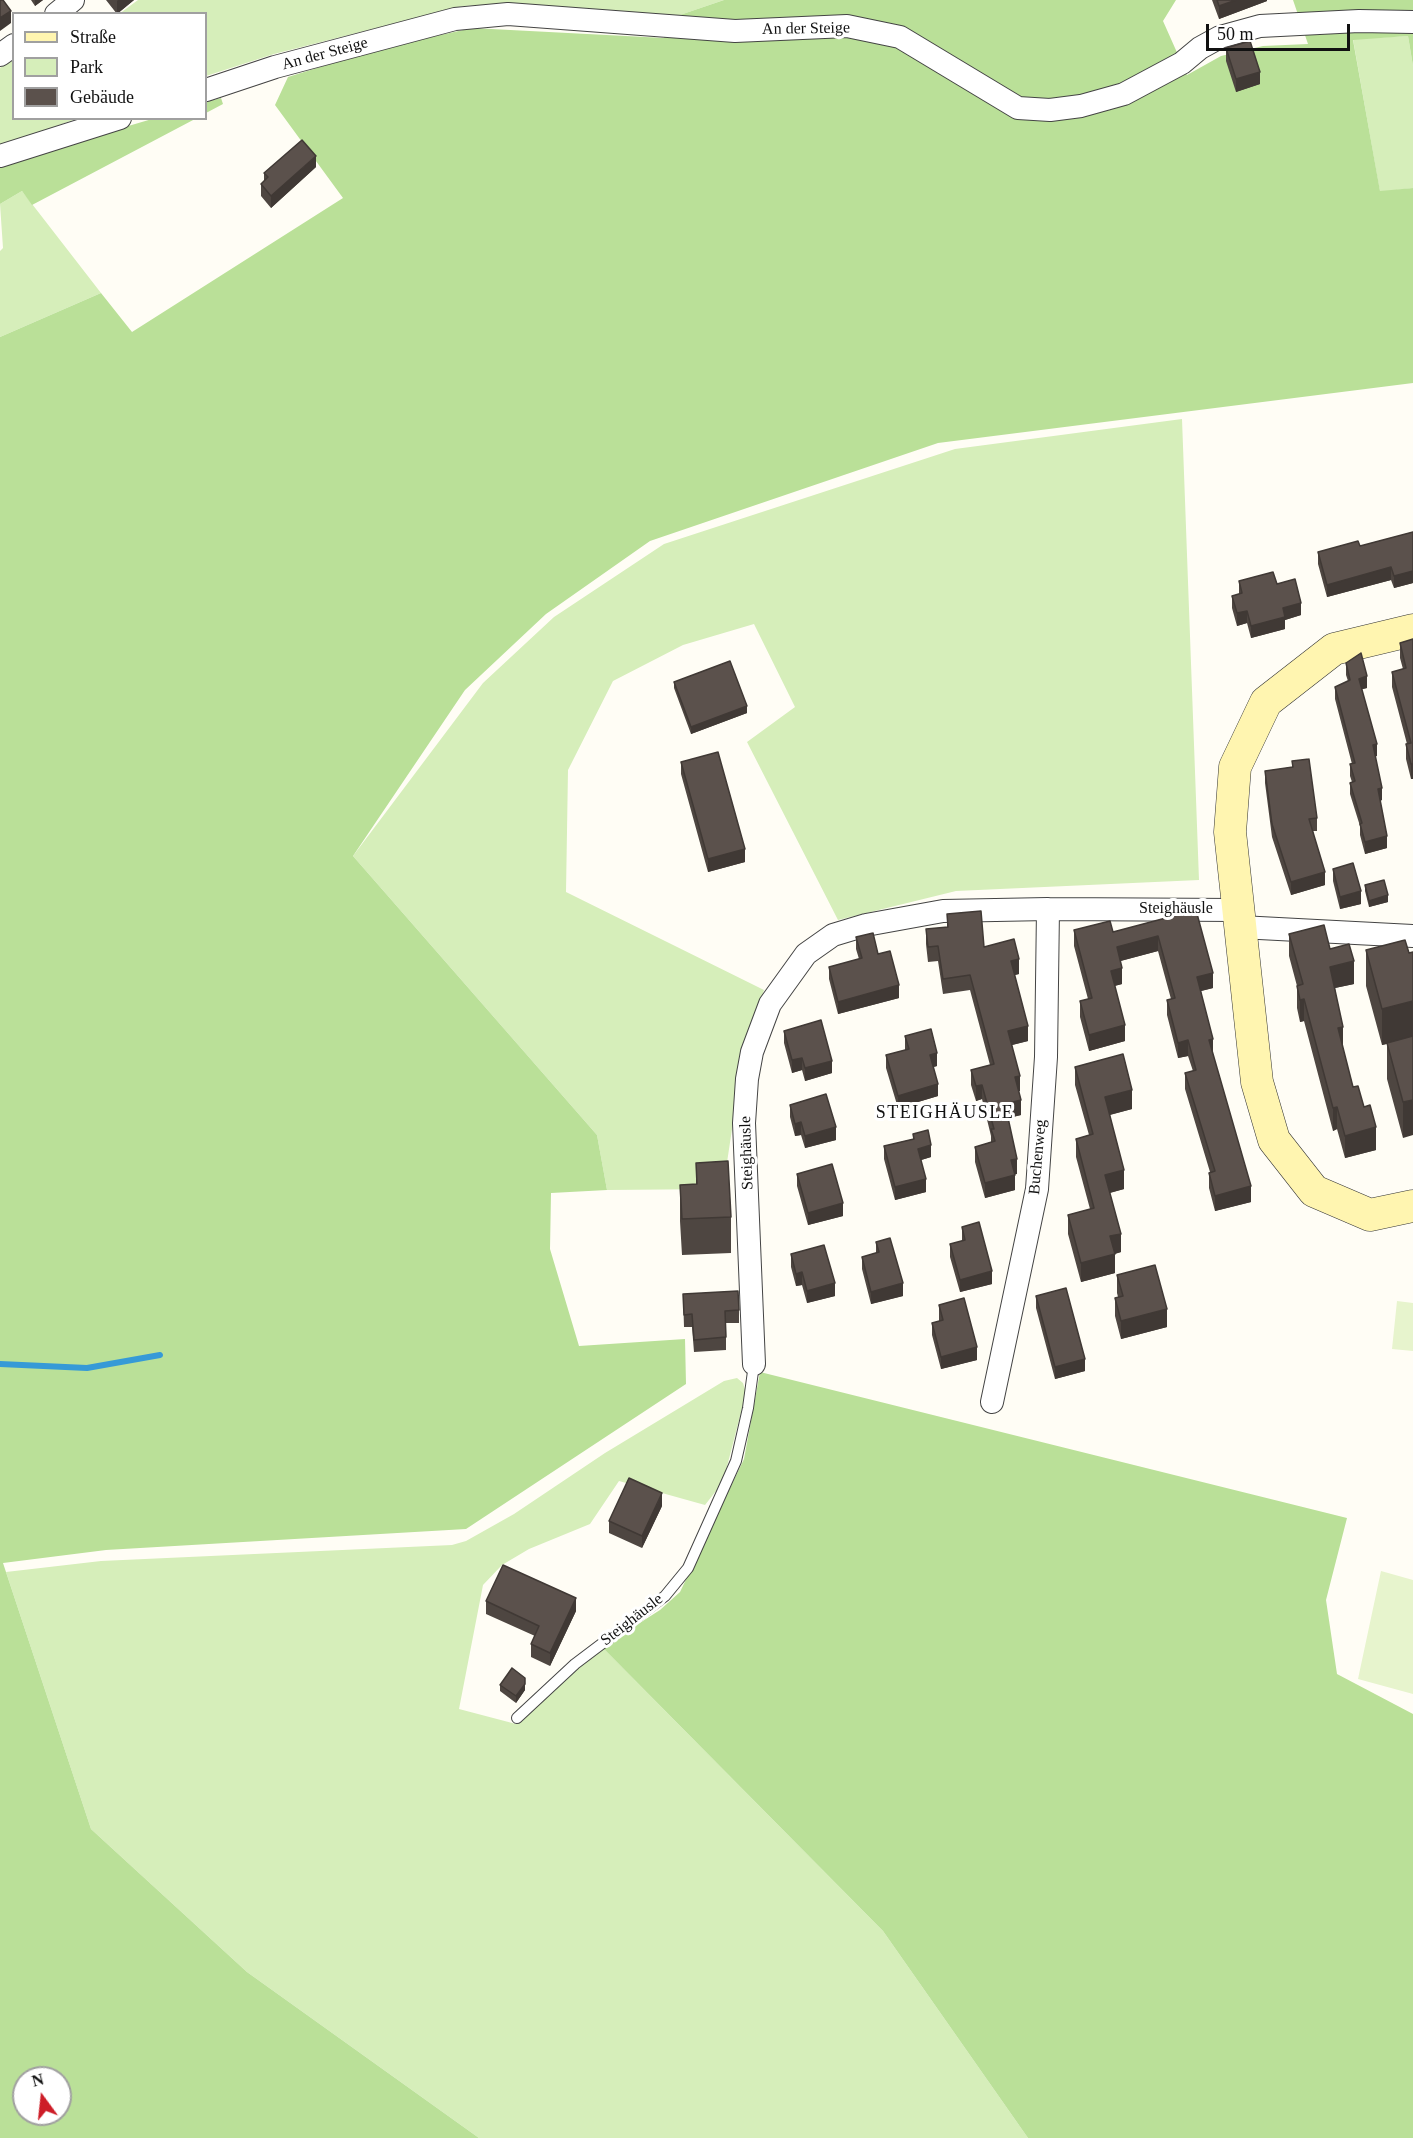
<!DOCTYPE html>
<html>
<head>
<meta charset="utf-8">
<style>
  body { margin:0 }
  #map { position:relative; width:1413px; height:2138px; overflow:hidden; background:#fffdf5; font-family:"Times New Roman",serif }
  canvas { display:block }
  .legend { position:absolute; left:12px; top:12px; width:195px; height:108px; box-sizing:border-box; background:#fff; border:2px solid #a0a0a0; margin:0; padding:8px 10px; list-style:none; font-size:18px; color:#111 }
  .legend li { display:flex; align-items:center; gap:12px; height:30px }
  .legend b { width:30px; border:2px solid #a0a0a0 }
  .north { position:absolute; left:12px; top:2066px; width:60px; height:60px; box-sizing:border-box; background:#fff; border:2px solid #a0a0a0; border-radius:50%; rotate:345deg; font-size:16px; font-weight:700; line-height:24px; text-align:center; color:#111 }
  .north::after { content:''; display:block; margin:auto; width:21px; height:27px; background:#cd1d28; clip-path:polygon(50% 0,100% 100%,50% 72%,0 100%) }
  .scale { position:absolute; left:1206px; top:24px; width:144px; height:27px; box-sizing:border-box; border:3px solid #111; border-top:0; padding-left:8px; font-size:18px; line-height:21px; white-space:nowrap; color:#111; -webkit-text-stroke:4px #fff; paint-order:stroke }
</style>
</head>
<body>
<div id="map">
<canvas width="1413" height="2138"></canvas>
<ul class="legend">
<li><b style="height:8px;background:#fff5b0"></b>Straße</li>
<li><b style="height:16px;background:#d6eeba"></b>Park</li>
<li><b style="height:16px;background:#5b514c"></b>Gebäude</li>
</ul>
<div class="north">N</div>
<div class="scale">50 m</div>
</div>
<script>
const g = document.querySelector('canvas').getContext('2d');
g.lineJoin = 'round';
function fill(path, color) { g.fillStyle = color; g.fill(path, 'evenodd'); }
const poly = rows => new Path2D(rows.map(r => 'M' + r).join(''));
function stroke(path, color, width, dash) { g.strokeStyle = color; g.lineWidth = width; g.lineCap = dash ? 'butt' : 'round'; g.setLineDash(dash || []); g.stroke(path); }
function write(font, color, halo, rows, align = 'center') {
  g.font = font + ' "Times New Roman",serif'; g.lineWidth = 6; g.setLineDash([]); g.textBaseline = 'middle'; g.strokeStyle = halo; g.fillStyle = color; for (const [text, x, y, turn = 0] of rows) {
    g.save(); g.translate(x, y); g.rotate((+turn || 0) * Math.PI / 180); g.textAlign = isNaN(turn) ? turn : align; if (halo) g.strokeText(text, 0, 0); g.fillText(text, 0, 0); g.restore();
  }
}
const green = poly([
  [138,0,724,0,671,18,508,4,463,6,274,54,206,76,206,14,119,14],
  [1408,36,1413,66,1413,188,1380,192,1353,39],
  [13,58,14,118,76,119,0,146,0,68],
  [22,191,101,293,0,337,0,251,3,248,0,204],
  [1182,419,1199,880,956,891,838,920,747,742,795,707,754,624,683,645,613,681,568,770,566,892,764,990,740,1076,723,1189,607,1190,597,1135,353,856,483,683,554,617,664,544,955,449],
  [737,1378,743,1383,746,1393,723,1482,705,1505,619,1481,590,1524,529,1549,502,1565,483,1585,459,1709,516,1724,602,1647,883,1931,1028,2138,479,2138,247,1972,91,1829,6,1572,101,1561,452,1545,466,1541,514,1514,605,1453,724,1381]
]);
const forest = poly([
  [724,0,1176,0,1163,21,1187,75,1221,56,1263,46,1308,44,1293,0,1413,0,1413,66,1408,36,1353,40,1380,191,1413,188,1413,383,938,443,650,541,546,614,465,690,353,856,597,1135,607,1190,551,1193,550,1249,579,1346,685,1339,686,1384,466,1529,106,1550,3,1563,91,1829,247,1972,479,2138,0,2138,0,337,101,293,132,332,343,198,275,105,288,77,378,49,472,28,664,38,671,18],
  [24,2078,60,2078,60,2114,24,2114],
  [221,98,223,104,206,113,206,102],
  [152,119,195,119,32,205,22,191,0,204,0,164],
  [760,1372,1347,1518,1326,1600,1337,1674,1413,1714,1413,2138,1028,2138,883,1931,602,1647,660,1610,680,1592,744,1459]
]);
const pitch = poly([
  [1397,1301,1413,1303,1413,1351,1392,1349],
  [1381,1571,1413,1580,1413,1694,1358,1679]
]);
const stream = poly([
  [0,1364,87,1368,160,1355]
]);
const lane = poly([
  [517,1718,575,1664,665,1596,688,1568,736,1461,748,1408,754,1364]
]);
const street = poly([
  [56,14,73,0],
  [0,55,14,45],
  [206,90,275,67,455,19,508,14,735,31,847,26,900,37,1018,108,1050,110,1081,106,1124,94,1182,63,1200,48,1220,37,1260,26,1359,21,1413,22],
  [0,156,120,118],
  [1240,927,1413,936],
  [754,1364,744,1123,747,1079,752,1052,770,1004,806,954,833,935,866,925,943,911,1048,909,1238,910],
  [992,1402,1037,1189,1046,1057,1048,909]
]);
const secondary = poly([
  [1413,630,1334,649,1266,702,1235,767,1230,832,1257,1082,1274,1140,1314,1191,1370,1215,1413,1206]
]);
const wall = poly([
  [31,0,43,0,35,6],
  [106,0,134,0,117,14],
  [1212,0,1267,0,1267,1,1219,19],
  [1226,48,1260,84,1236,92,1226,61],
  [316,167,271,208,261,196,261,184,264,181,264,173],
  [1413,532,1413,583,1394,588,1391,580,1327,597,1318,564,1318,552,1360,546],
  [1239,581,1277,584,1301,615,1285,620,1285,629,1251,638,1247,623,1237,626,1232,608,1232,596,1239,594],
  [1413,639,1411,779,1406,759,1406,744,1407,744,1392,687,1392,672,1403,669,1400,658,1400,643],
  [1346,663,1367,688,1362,689,1377,756,1375,756,1382,800,1380,801,1387,848,1365,854,1360,835,1360,826,1350,794,1350,783,1352,782,1350,776,1350,764,1352,764,1335,699,1335,687,1348,681,1346,675],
  [674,682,747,713,691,734,674,688],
  [1292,761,1317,818,1317,831,1313,831,1325,885,1291,895,1272,837,1265,783,1265,771,1292,767],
  [681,762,745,862,708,872,681,774],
  [1333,869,1361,904,1340,909,1333,881],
  [1365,885,1388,902,1369,907,1365,891],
  [1196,910,1213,988,1201,991,1213,1054,1251,1202,1215,1211,1209,1188,1209,1173,1210,1172,1185,1089,1185,1073,1193,1071,1188,1056,1178,1058,1167,1015,1167,1000,1171,999,1158,951,1120,961,1122,984,1114,986,1125,1041,1089,1051,1080,1017,1080,1001,1088,999,1074,946,1074,930,1113,932],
  [947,914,984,947,1019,974,1014,975,1028,1041,1012,1045,1020,1091,1019,1091,1021,1115,1008,1118,1017,1174,1015,1174,1015,1190,985,1198,975,1162,975,1147,991,1142,991,1136,982,1099,976,1101,971,1085,971,1070,990,1065,970,990,943,994,938,961,928,962,926,944,926,929,947,927],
  [1289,934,1330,949,1354,984,1335,988,1343,1049,1353,1087,1376,1150,1345,1158,1337,1129,1333,1131,1304,1021,1300,1022,1297,1008,1297,986,1289,956],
  [856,937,878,954,899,998,838,1014,829,979,829,967,859,959,856,949],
  [1405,940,1403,1138,1387,1079,1387,1044,1382,1045,1366,986,1366,950],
  [784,1031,832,1073,805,1081,802,1070,792,1073,784,1043],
  [905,1036,937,1066,933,1067,938,1096,898,1108,886,1068,886,1055,905,1050],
  [1075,1067,1132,1109,1110,1115,1124,1189,1110,1193,1121,1252,1115,1254,1115,1273,1081,1282,1068,1234,1068,1215,1090,1209,1076,1157,1076,1139,1089,1135,1075,1085],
  [790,1105,836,1140,805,1148,801,1135,795,1136,790,1117],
  [913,1134,931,1157,921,1160,926,1192,895,1200,884,1159,884,1146,913,1139],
  [696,1163,731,1217,731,1253,682,1255,680,1221,680,1185,696,1184],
  [797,1174,843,1216,808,1225,797,1186],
  [962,1227,992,1284,960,1292,950,1257,950,1244,962,1241],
  [876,1242,903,1296,871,1304,862,1269,862,1257,876,1253],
  [791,1254,835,1296,807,1303,802,1285,796,1286,791,1267],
  [1117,1275,1167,1327,1121,1339,1115,1316,1115,1298,1118,1297,1117,1293],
  [683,1294,739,1310,739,1323,726,1323,726,1350,694,1352,692,1327,684,1327],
  [1036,1296,1085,1371,1055,1379,1036,1308],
  [939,1305,977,1360,941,1369,932,1335,932,1323,939,1321],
  [662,1506,642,1548,609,1533,609,1521],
  [486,1601,576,1611,550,1666,531,1657,531,1644,535,1636,486,1614],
  [500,1685,525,1690,516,1703,500,1691]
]);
const shadedWall = poly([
  [35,0,43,0,35,6],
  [118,0,134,0,117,14,117,1],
  [1236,0,1267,0,1267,1,1219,19,1219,6],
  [11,11,11,23,0,31,0,18],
  [1260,72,1260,84,1236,92,1236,79],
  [316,156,316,167,271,208,271,196],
  [1391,567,1391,580,1327,597,1327,585],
  [1413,571,1413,583,1394,588,1394,576],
  [1301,603,1301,615,1285,620,1285,629,1251,638,1251,626,1283,608],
  [1247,611,1247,623,1237,626,1237,613],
  [1367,676,1367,688,1359,690,1359,679],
  [747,706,747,713,691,734,691,727],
  [1377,744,1377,756,1373,757,1373,745],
  [1411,764,1413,764,1413,779,1411,779],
  [1382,788,1382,800,1378,801,1378,789],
  [1387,836,1387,848,1365,854,1365,842],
  [745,849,745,862,708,872,708,859],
  [1325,872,1325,885,1291,895,1291,882],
  [1361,891,1361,904,1340,909,1340,897],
  [1388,895,1388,902,1369,907,1369,901],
  [1158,936,1158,951,1117,962,1117,947],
  [1019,959,1019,974,1011,976,1011,961],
  [1354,961,1354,984,1330,989,1330,967],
  [1122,968,1122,984,1111,987,1111,971],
  [1213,973,1213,988,1197,992,1197,977],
  [899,985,899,998,838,1014,838,1002],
  [1304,999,1304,1021,1300,1022,1300,1000],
  [1413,1001,1413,1037,1382,1045,1382,1009],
  [1125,1025,1125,1041,1089,1051,1089,1035],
  [1028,1026,1028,1041,1008,1046,1008,1031],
  [1343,1027,1343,1050,1338,1028],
  [1213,1039,1213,1054,1209,1040],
  [1188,1040,1188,1056,1178,1058,1178,1043],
  [937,1053,937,1066,930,1068,930,1055],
  [802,1058,802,1070,792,1073,792,1060],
  [832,1061,832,1073,805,1081,805,1068],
  [1020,1076,1020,1091,1015,1092,1015,1077],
  [938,1084,938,1096,898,1108,898,1096],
  [982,1085,982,1099,976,1101,976,1086],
  [1132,1090,1132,1109,1105,1116,1105,1097],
  [1021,1100,1021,1115,1005,1119,1005,1104],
  [1413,1100,1413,1135,1403,1138,1403,1102],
  [1337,1107,1337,1129,1333,1131,1333,1108],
  [801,1122,801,1135,795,1136,795,1124],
  [836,1127,836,1140,805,1148,805,1136],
  [1376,1127,1376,1150,1345,1158,1345,1136],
  [931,1145,931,1157,918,1161,918,1149],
  [1017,1159,1017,1174,1011,1175,1011,1160],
  [1124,1170,1124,1189,1105,1194,1105,1175],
  [1015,1175,1015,1190,985,1198,985,1183],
  [926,1179,926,1192,895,1200,895,1187],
  [1251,1186,1251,1202,1215,1211,1215,1196],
  [843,1203,843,1216,808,1225,808,1213],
  [1121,1234,1121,1252,1110,1255,1110,1236],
  [1115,1254,1115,1273,1081,1282,1081,1263],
  [992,1271,992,1284,960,1292,960,1280],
  [802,1272,802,1285,796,1286,796,1274],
  [835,1283,835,1296,807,1303,807,1291],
  [903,1283,903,1296,871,1304,871,1292],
  [1167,1309,1167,1327,1121,1339,1121,1321],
  [977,1347,977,1360,941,1369,941,1357],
  [1085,1359,1085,1371,1055,1379,1055,1367],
  [662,1493,662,1506,642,1548,642,1536],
  [576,1598,576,1611,550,1666,550,1653],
  [525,1684,525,1690,516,1703,516,1696]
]);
const building = poly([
  [0,0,3,0,11,11,0,18,0,0],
  [1217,0,1236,0,1219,6,1217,0],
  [1250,41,1260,72,1236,79,1226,48,1250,41],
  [302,140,316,156,271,196,261,184,268,177,264,173,302,140],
  [1413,532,1413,571,1394,576,1391,567,1327,585,1318,552,1358,541,1360,546,1413,532],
  [1273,572,1277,584,1295,579,1301,603,1283,608,1285,617,1251,626,1247,611,1237,613,1232,596,1242,593,1239,581,1273,572],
  [1413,639,1413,764,1411,764,1406,744,1411,743,1392,672,1406,668,1400,643,1413,639],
  [1361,653,1367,676,1359,679,1377,744,1373,745,1382,788,1378,789,1387,836,1365,842,1360,824,1362,823,1350,783,1355,781,1350,764,1355,763,1335,687,1350,680,1346,663,1361,653],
  [730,661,747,706,691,727,674,682,730,661],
  [718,752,745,849,708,859,681,762,718,752],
  [1309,759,1317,818,1309,819,1325,872,1291,882,1272,824,1265,771,1293,767,1292,761,1309,759],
  [1353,863,1361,891,1340,897,1333,869,1353,863],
  [1384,880,1388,895,1369,901,1365,885,1384,880],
  [1196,910,1213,973,1197,977,1213,1039,1209,1040,1251,1186,1215,1196,1209,1173,1215,1171,1185,1073,1196,1070,1188,1040,1178,1043,1167,1000,1175,998,1158,936,1117,947,1122,968,1111,971,1125,1025,1089,1035,1080,1001,1092,998,1074,930,1110,921,1113,932,1196,910],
  [981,911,984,947,1014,939,1019,959,1011,961,1028,1026,1008,1031,1020,1076,1015,1077,1021,1100,1005,1104,1017,1159,1011,1160,1015,1175,985,1183,975,1147,995,1141,991,1129,994,1129,982,1085,976,1086,971,1070,994,1064,970,975,943,979,938,946,928,947,926,929,948,927,947,914,981,911],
  [1324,925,1330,949,1349,944,1354,961,1330,967,1343,1027,1338,1028,1353,1087,1358,1086,1364,1107,1370,1105,1376,1127,1345,1136,1337,1107,1333,1108,1304,999,1300,1000,1297,986,1303,984,1289,934,1324,925],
  [873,933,878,954,890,951,899,985,838,1002,829,967,862,958,856,937,873,933],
  [1405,940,1409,953,1413,952,1413,1001,1382,1009,1366,950,1405,940],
  [821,1020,832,1061,805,1068,802,1058,792,1060,784,1031,821,1020],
  [931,1029,937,1053,930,1055,938,1084,898,1096,886,1055,909,1049,905,1036,931,1029],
  [1413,1036,1413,1100,1403,1102,1387,1043,1413,1036],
  [1123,1054,1132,1090,1105,1097,1124,1170,1105,1175,1121,1234,1110,1236,1115,1254,1081,1263,1068,1215,1094,1208,1076,1139,1093,1134,1075,1067,1123,1054],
  [826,1094,836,1127,805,1136,801,1122,795,1124,790,1105,826,1094],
  [928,1130,931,1145,918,1149,926,1179,895,1187,884,1146,914,1139,913,1134,928,1130],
  [728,1161,731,1217,682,1219,680,1185,697,1184,696,1163,728,1161],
  [832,1164,843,1203,808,1213,797,1174,832,1164],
  [979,1222,992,1271,960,1280,950,1244,965,1240,962,1227,979,1222],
  [890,1238,903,1283,871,1292,862,1257,879,1252,876,1242,890,1238],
  [824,1245,835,1283,807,1291,802,1272,796,1274,791,1254,824,1245],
  [1155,1265,1167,1309,1121,1321,1115,1298,1123,1296,1117,1275,1155,1265],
  [1066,1288,1085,1359,1055,1367,1036,1296,1066,1288],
  [738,1291,739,1310,725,1311,726,1337,694,1340,692,1314,684,1315,683,1294,738,1291],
  [964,1298,977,1347,941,1357,932,1323,943,1320,939,1305,964,1298],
  [629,1478,662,1493,642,1536,609,1521,629,1478],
  [503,1565,576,1598,550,1653,531,1644,539,1626,486,1601,503,1565],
  [512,1668,525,1678,525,1684,516,1696,500,1685,512,1668]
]);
const streetNames = [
  ["An der Steige",806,29,-1],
  ["An der Steige",325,54,-15],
  ["Steighäusle",1176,909],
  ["Steighäusle",747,1153,-92],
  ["Buchenweg",1038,1157,-85],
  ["Steighäusle",632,1620,-38]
];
const neighbourhoodNames = [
  ["STEIGHÄUSLE",945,1113]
];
fill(green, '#d6eeba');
fill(forest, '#bae098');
fill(pitch, '#e7f4cd');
stroke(stream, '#369ad7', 6);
stroke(lane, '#444', 12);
stroke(street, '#444', 24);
stroke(secondary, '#333', 33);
stroke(lane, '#fff', 10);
stroke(street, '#fff', 22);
stroke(secondary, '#fff5b0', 32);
fill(wall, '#4e4641');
fill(shadedWall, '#403935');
fill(building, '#5b514c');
stroke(building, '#403935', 1.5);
write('16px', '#111', '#fff', streetNames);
g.letterSpacing = '1.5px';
write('18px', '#111', '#fff', neighbourhoodNames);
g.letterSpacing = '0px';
</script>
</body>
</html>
